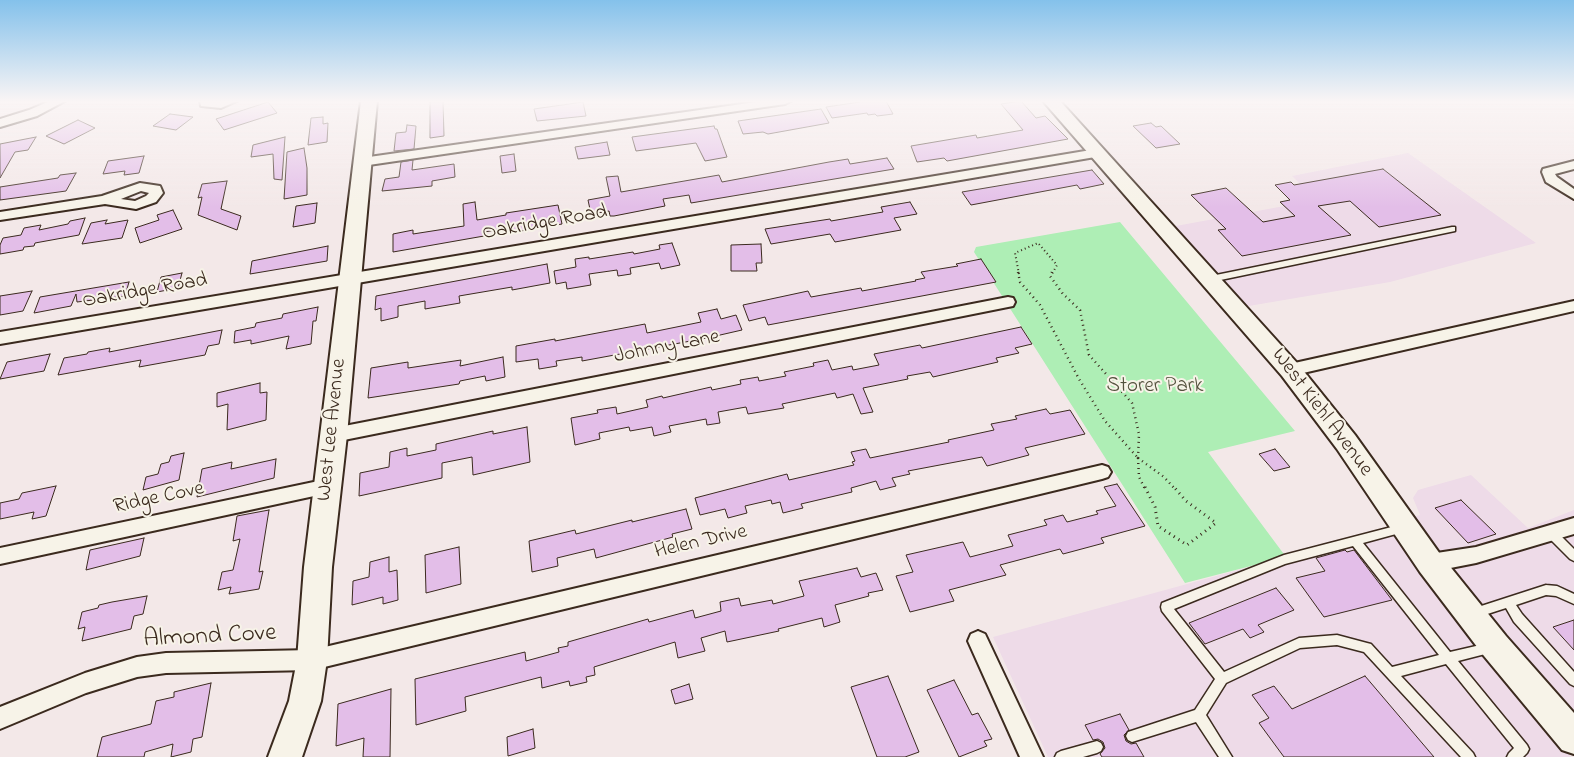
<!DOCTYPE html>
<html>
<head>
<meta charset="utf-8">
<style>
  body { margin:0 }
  canvas { display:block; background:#f3e8e8 }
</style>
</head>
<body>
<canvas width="1574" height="757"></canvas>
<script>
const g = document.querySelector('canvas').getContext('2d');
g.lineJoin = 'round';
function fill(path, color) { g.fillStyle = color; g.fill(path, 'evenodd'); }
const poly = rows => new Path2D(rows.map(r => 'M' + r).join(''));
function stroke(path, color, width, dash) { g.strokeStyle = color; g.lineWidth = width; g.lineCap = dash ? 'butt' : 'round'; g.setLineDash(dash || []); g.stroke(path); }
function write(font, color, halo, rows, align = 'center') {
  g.font = font + ' "Indie Flower",sans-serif'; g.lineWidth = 4; g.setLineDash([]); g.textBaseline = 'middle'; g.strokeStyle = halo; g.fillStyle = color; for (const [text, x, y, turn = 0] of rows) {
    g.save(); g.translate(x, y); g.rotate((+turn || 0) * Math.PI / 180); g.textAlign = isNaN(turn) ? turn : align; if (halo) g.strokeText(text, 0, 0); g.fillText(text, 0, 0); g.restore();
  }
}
const built = poly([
  [1408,153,1536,243,1390,282,1237,308,1165,228,1317,200,1292,176],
  [1471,475,1528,528,1574,510,1574,718,1409,518,1420,515,1413,498,1418,490],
  [1395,534,1571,757,1048,757,993,637,1286,557]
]);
const green = poly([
  [1120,222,1295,431,1208,452,1286,557,1185,583,974,252,976,247]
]);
const building = poly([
  [430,101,443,101,444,136,430,138,430,101],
  [859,101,886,101,893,114,877,116,875,114,868,115,867,113,832,118,826,107,860,102,859,101],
  [1021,101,1036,118,1045,116,1068,139,947,161,944,158,917,162,911,146,976,135,977,138,1023,130,1001,104,1021,101],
  [268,102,277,113,224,130,216,119,268,102],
  [583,102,586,116,537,121,534,109,583,102],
  [821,109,829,123,768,134,763,132,743,134,738,121,821,109],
  [170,114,193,117,176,130,153,126,170,114],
  [323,117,323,124,328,123,327,142,308,145,311,118,323,117],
  [78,120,95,128,64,144,46,136,78,120],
  [1151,123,1156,127,1161,126,1180,144,1156,148,1133,126,1151,123],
  [407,125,416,126,414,149,394,151,396,133,406,132,407,125],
  [714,126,715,129,717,129,727,157,705,161,696,143,636,151,632,137,714,126],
  [36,137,28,150,15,152,0,178,0,144,36,137],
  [285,137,282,180,274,179,273,154,251,157,253,145,285,137],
  [607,142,610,155,578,159,575,147,607,142],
  [304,148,307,168,307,195,284,199,287,152,304,148],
  [514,154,516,171,502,173,500,156,514,154],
  [144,156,139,173,124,175,125,171,103,174,108,161,144,156],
  [887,158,894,169,691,203,689,195,663,199,665,206,614,216,610,216,609,211,591,214,588,200,610,196,606,177,618,176,621,192,719,175,722,182,829,162,848,159,850,164,887,158],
  [413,160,412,170,454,164,455,177,432,181,432,186,382,191,385,179,399,177,401,162,413,160],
  [1383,169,1441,215,1379,227,1350,201,1318,206,1351,235,1242,256,1218,230,1226,229,1191,195,1226,188,1263,222,1295,216,1280,202,1290,200,1275,185,1291,182,1294,185,1383,169],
  [1092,170,1104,184,1080,189,1077,185,971,205,962,192,1092,170],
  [76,173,66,191,0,200,0,187,58,178,60,175,76,173],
  [227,181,221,209,241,216,237,230,198,215,202,197,198,198,202,184,227,181],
  [475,202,477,220,506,215,506,213,558,205,562,224,509,233,508,228,484,232,484,236,393,252,393,234,413,230,413,234,464,226,463,204,475,202],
  [910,202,917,214,894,218,901,230,835,242,830,234,771,244,765,229,830,219,831,221,883,212,881,207,910,202],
  [317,203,315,223,293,227,296,206,317,203],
  [173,210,182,229,140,243,135,228,159,220,157,215,173,210],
  [85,218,79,235,35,243,34,246,24,247,23,250,0,254,0,245,3,238,21,235,24,228,41,225,39,230,68,224,70,221,85,218],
  [107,220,105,224,128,220,122,238,82,244,91,223,107,220],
  [672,243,680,265,661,269,659,263,630,268,631,274,618,276,617,270,589,274,591,285,567,289,566,282,556,284,554,271,576,267,575,259,589,257,589,259,633,252,634,254,660,249,659,245,672,243],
  [761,244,762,263,756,263,757,271,731,271,731,245,761,244],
  [328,246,327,261,250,274,252,261,328,246],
  [981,259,996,282,768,325,765,317,749,321,743,305,808,291,811,297,861,288,862,291,916,281,915,280,925,278,921,272,958,266,956,264,981,259],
  [547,264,550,283,512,290,512,287,459,296,460,303,425,309,425,301,398,306,398,317,381,321,381,308,375,310,376,296,547,264],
  [182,273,178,288,157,292,161,277,182,273],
  [129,282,125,296,77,302,76,294,71,306,34,313,40,297,129,282],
  [32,291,23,311,0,315,0,296,32,291],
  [318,307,316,321,313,321,311,344,286,349,289,336,251,344,251,340,234,343,235,331,255,327,256,323,282,318,283,314,318,307],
  [717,309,721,319,736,315,742,330,707,338,582,361,582,357,556,361,557,366,539,369,538,359,516,362,516,346,555,339,555,341,645,324,647,333,701,322,698,313,717,309],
  [1021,327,1032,344,1015,348,1019,353,996,358,998,362,933,377,930,372,907,376,908,379,863,388,873,412,861,414,853,394,837,398,835,393,782,404,784,408,748,414,746,407,718,412,720,423,707,425,706,419,669,426,671,432,654,436,652,427,630,431,629,427,599,433,600,439,575,445,571,418,598,413,597,410,616,407,617,414,648,407,646,400,662,396,663,398,711,387,712,390,741,384,740,380,758,377,759,381,786,376,784,372,814,366,813,363,828,360,832,370,852,366,853,370,879,365,874,354,920,345,922,348,1021,327],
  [222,330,219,344,208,346,205,355,139,367,141,360,58,375,64,358,87,354,88,352,110,348,109,352,222,330],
  [50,354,44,371,0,379,7,362,50,354],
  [503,357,505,377,486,381,485,376,460,381,459,384,368,398,371,368,408,362,408,368,461,360,460,366,503,357],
  [260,383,260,393,267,392,266,420,227,430,228,404,217,407,217,393,260,383],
  [1046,409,1050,414,1070,410,1085,434,1025,448,1029,455,987,466,982,457,908,471,910,474,892,478,896,486,880,490,876,481,851,488,852,492,801,504,803,508,783,513,780,502,772,504,771,500,745,506,747,513,728,518,725,509,700,515,695,498,787,474,789,480,854,465,852,462,855,461,851,452,866,449,870,458,949,442,948,440,994,430,991,424,1017,419,1015,416,1046,409],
  [527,427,530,462,473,475,472,457,442,463,442,478,359,496,360,473,389,467,390,452,407,448,407,456,436,450,436,444,493,431,493,434,527,427],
  [1275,449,1290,467,1274,471,1259,454,1275,449],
  [184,453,179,480,143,490,146,477,158,474,161,464,169,462,171,456,184,453],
  [276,459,274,478,197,497,202,469,232,462,231,469,276,459],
  [1117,484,1145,526,1101,538,1104,543,1063,554,1060,549,1000,565,1006,575,949,590,954,601,910,612,896,576,913,572,906,555,963,542,970,557,1013,546,1008,535,1047,525,1044,520,1063,515,1067,522,1098,514,1096,511,1116,506,1104,487,1117,484],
  [56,486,46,516,32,519,34,512,0,519,0,503,19,499,22,493,56,486],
  [1461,500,1496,534,1468,543,1435,508,1461,500],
  [686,509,692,529,672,534,673,537,596,558,594,549,557,558,558,566,532,572,529,541,575,530,576,534,632,520,632,522,686,509],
  [269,510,259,572,263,571,259,589,229,594,231,587,218,590,222,572,233,570,240,539,233,541,237,516,269,510],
  [144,538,140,556,86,570,90,550,144,538],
  [459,547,461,584,426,593,425,555,459,547],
  [1345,550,1347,552,1354,550,1392,600,1324,617,1296,578,1325,571,1316,558,1345,550],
  [389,557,389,572,397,570,398,600,383,604,383,597,352,605,353,581,369,577,370,562,389,557],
  [857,568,861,577,876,573,883,590,868,593,869,596,835,605,840,622,824,627,822,618,778,629,779,631,727,642,725,631,701,638,705,651,678,658,675,642,594,667,595,675,586,677,587,682,570,686,569,681,542,688,541,677,465,697,466,711,416,725,415,679,525,652,526,661,559,652,558,648,568,646,568,642,648,619,649,622,693,610,695,618,721,611,720,602,739,598,741,606,772,600,773,604,804,596,799,581,857,568],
  [1276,588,1294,610,1258,625,1264,632,1250,638,1243,629,1205,644,1189,623,1276,588],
  [147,596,143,614,134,616,131,629,82,641,85,627,78,629,82,612,98,608,99,605,112,602,147,596],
  [1574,620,1574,650,1553,627,1574,620],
  [888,676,919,752,905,757,877,757,851,687,888,676],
  [1365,676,1434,757,1284,757,1259,723,1269,718,1252,695,1274,686,1292,709,1365,676],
  [954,680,972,715,978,713,992,739,984,741,987,746,959,757,927,690,954,680],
  [211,683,202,737,193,739,191,752,171,757,173,744,145,752,144,757,97,757,102,737,151,724,156,701,174,697,174,692,211,683],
  [689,684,693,699,675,704,671,690,689,684],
  [391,689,390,757,363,757,364,738,336,746,338,704,391,689],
  [1120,714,1129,730,1124,735,1126,741,1131,744,1136,743,1144,757,1102,757,1100,754,1105,748,1103,742,1098,739,1093,740,1085,725,1120,714],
  [533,729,535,748,508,756,507,737,533,729]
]);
const pathFar2 = poly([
  [1019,274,1015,253,1038,243,1057,265,1052,274]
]);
const pathFar1 = poly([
  [1018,272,1020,282,1040,305,1079,379,1105,421,1138,458],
  [1052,272,1050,276,1063,294,1080,310,1089,355,1132,403,1139,434,1138,458],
  [1138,458,1164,477,1175,489],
  [1138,458,1139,477,1145,489]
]);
const path = poly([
  [1145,487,1155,507,1158,526,1187,545,1216,523,1186,501,1174,487]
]);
const lane = poly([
  [1452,227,1455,227,1455,231,1211,282,1207,279,1211,276,1452,227],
  [1403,524,1407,525,1408,528,1407,531,1363,543,1450,652,1489,643,1493,644,1495,648,1493,652,1458,661,1527,745,1529,749,1527,753,1523,757,1507,757,1509,753,1514,748,1446,664,1401,676,1473,753,1475,757,1461,757,1364,652,1337,645,1300,648,1226,683,1206,715,1232,757,1219,757,1196,722,1132,742,1128,740,1126,736,1128,732,1195,710,1215,679,1162,611,1161,607,1162,603,1284,555,1403,524],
  [1353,546,1439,655,1392,667,1371,644,1367,643,1337,635,1299,638,1224,672,1174,609,1285,564,1353,546],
  [1550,528,1554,529,1574,549,1574,561,1570,559,1546,535,1545,532,1546,529,1550,528],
  [1546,585,1557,586,1574,594,1574,604,1556,596,1546,595,1516,605,1522,614,1574,672,1574,686,1570,684,1514,622,1506,608,1475,618,1471,617,1470,613,1471,609,1475,608,1546,585],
  [1097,741,1101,743,1103,747,1101,751,1097,753,1083,757,1055,757,1057,753,1061,751,1097,741]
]);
const street = poly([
  [50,101,65,101,37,116,0,127,0,119,29,110,50,101],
  [200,101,212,102,237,101,221,108,201,106,200,101],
  [763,101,791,101,785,104,362,166,356,162,362,158,763,101],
  [1097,149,1101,150,1103,153,1101,156,0,344,0,332,1097,149],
  [1574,161,1574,169,1555,174,1557,177,1574,189,1574,199,1546,182,1542,172,1543,169,1574,161],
  [140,183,160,186,163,193,156,202,136,209,105,204,0,220,0,212,102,196,140,183],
  [141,191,149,193,146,196,135,201,121,199,141,191],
  [1008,297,1013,298,1015,302,1013,306,334,442,328,440,325,435,328,430,334,428,1008,297],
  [1574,301,1574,311,1290,376,1284,374,1282,370,1284,366,1290,364,1574,301],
  [1102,465,1108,467,1111,472,1108,477,1102,479,312,670,166,673,137,677,86,693,0,729,0,707,85,673,137,657,166,653,312,650,1102,465],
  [328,479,334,481,337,486,334,491,328,493,0,564,0,548,328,479],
  [1574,518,1574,534,1476,563,1430,572,1423,569,1420,563,1423,557,1430,554,1476,547,1574,518],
  [978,631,985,634,1043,757,1020,757,968,641,971,634,978,631]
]);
const secondary = poly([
  [361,101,377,101,347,435,332,567,327,660,321,701,302,757,268,757,289,701,297,660,304,567,361,101],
  [1043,101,1060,101,1298,364,1355,435,1440,554,1506,636,1574,713,1574,754,1562,750,1484,656,1420,572,1337,449,1282,376,1043,101]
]);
const streetNames = [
  ["Oakridge Road",545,224,-10],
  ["Oakridge Road",145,292,-10],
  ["Johnny Lane",667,348,-11],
  ["West Kiehl Avenue",1321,413,53],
  ["West Lee Avenue",333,430,-84],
  ["Ridge Cove",159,499,-12],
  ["Helen Drive",701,543,-13]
];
const parkNames = [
  ["Storer Park",1155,388]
];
const nearStreetnames = [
  ["Almond Cove",210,638,-3]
];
fill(built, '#eedbe8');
fill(green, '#aeeeb5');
fill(building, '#e3bee8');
stroke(building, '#3b2a1e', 1);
stroke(lane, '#3b2a1e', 3);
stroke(street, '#3b2a1e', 4);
stroke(secondary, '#3b2a1e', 4);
stroke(pathFar2, '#3b2a1e', 2, [1, 3]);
stroke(pathFar1, '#3b2a1e', 2.5, [1, 4]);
stroke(path, '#3b2a1e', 3, [1, 4.5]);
fill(lane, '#f7f3e8');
fill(street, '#f7f3e8');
fill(secondary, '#f7f3e8');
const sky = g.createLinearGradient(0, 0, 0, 207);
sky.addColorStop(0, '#84c1eb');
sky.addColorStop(0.49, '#faf5f5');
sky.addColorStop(1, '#faf5f500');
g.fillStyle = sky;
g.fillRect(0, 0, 1574, 207);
write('21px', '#3b2a1e', '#f7f3e8', streetNames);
write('21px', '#52513c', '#f7f3e8', parkNames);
write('25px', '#3b2a1e', '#f7f3e8', nearStreetnames);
</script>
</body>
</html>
